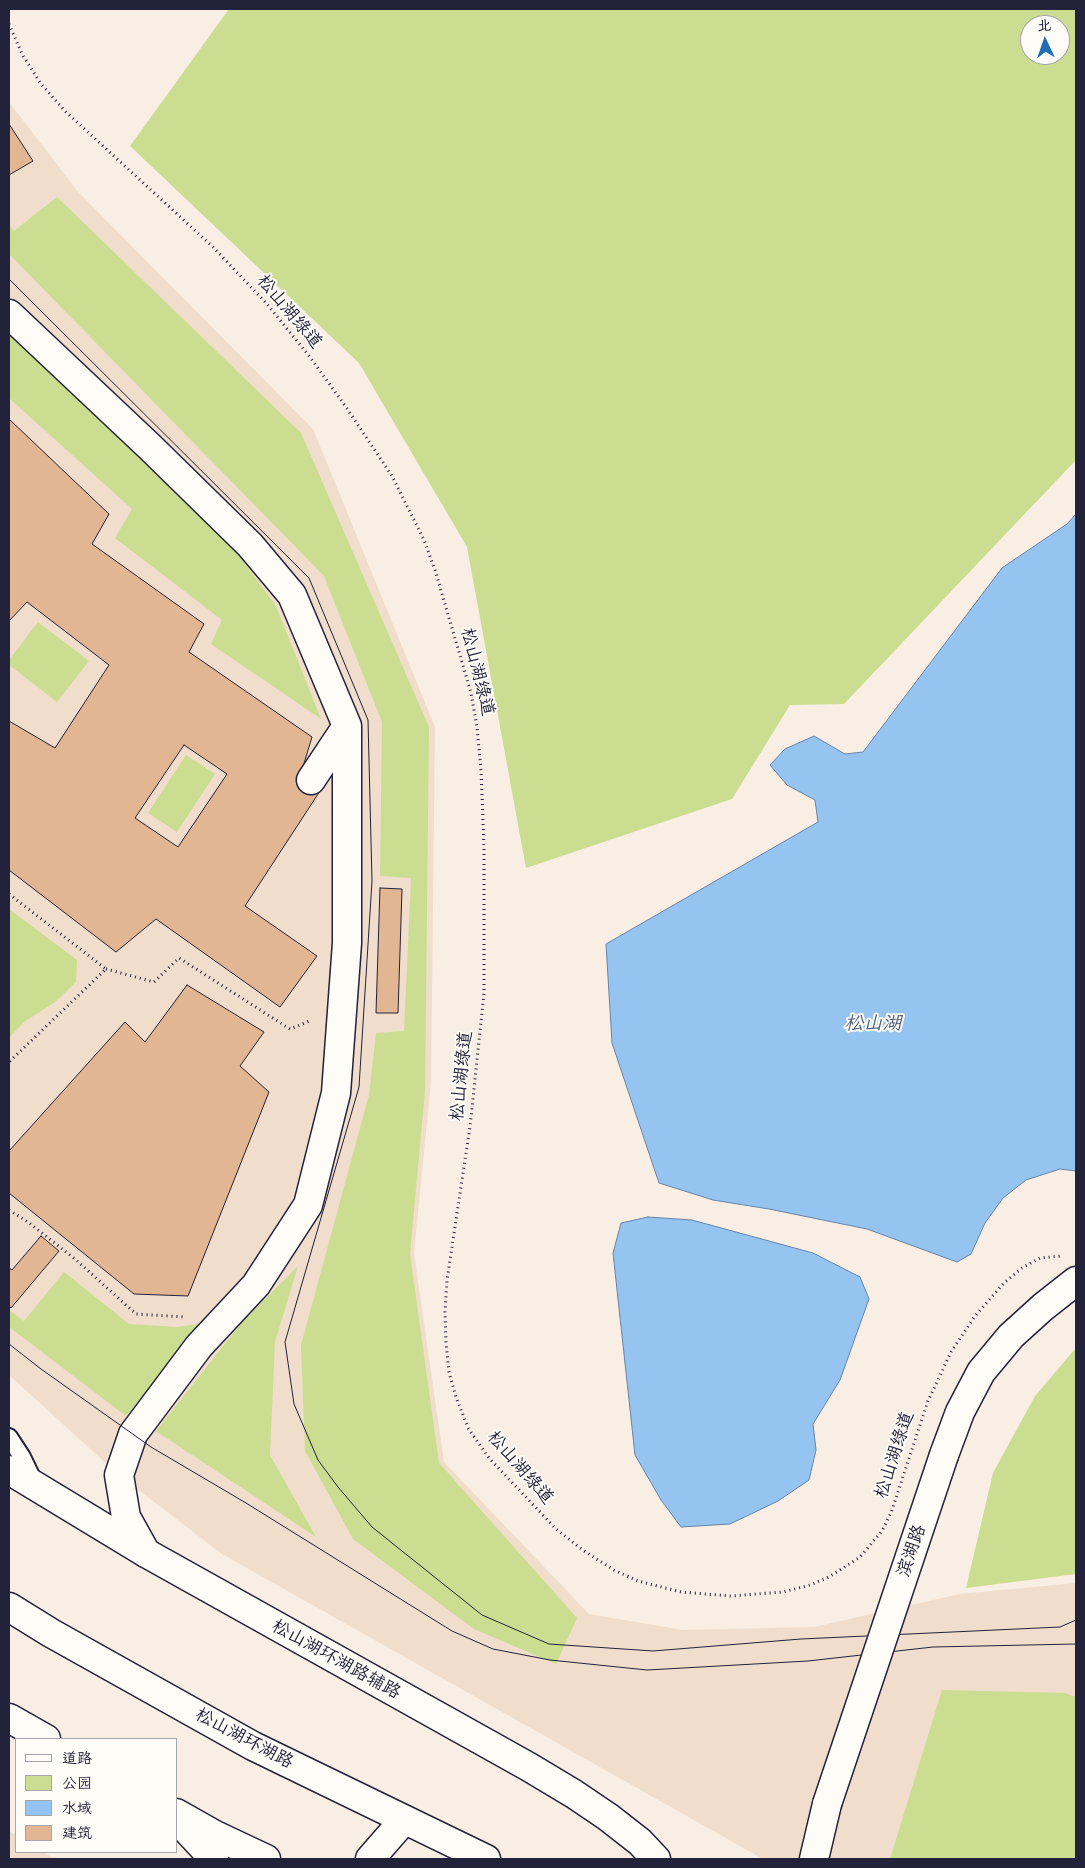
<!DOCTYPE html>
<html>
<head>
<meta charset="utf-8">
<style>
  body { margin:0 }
  #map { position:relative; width:1085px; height:1868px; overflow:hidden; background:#f8eee3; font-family:Pangolin,"LXGW WenKai TC",sans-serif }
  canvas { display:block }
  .frame { position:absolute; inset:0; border:10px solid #22223b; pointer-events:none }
  .legend { position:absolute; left:15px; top:1738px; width:162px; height:115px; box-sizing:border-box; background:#fdfcf7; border:1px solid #a5a5ac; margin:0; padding:6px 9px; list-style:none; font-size:15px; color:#22223b }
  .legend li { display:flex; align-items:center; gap:10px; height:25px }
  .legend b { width:25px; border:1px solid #a5a5ac }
  .north { position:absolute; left:1020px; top:15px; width:50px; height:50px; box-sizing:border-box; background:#fdfcf7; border:1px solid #a5a5ac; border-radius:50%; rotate:357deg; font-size:14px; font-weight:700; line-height:20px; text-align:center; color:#22223b }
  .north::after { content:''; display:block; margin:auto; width:18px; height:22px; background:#1f6fb2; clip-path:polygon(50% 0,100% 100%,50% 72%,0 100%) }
</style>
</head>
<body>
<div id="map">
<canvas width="1085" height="1868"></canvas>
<div class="frame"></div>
<ul class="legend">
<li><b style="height:6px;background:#fdfcf7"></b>道路</li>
<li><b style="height:14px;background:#cbdd91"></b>公园</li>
<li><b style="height:14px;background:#95c4f0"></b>水域</li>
<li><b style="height:14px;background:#e2b692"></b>建筑</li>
</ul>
<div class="north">北</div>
</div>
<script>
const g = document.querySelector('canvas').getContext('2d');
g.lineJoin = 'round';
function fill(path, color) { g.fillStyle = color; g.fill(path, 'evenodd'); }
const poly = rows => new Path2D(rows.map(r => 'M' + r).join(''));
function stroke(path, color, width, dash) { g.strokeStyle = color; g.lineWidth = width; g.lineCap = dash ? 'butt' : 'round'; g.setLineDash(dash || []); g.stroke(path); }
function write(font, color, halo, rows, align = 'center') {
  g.font = font + ' Pangolin,"LXGW WenKai TC",sans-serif'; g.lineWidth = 4; g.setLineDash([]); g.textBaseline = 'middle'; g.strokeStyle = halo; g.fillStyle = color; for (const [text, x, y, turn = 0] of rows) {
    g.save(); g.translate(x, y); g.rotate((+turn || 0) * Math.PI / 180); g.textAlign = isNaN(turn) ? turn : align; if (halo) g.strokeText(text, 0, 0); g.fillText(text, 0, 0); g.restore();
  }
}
const built = poly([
  [9,102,79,193,313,429,435,727,431,1082,414,1253,444,1462,589,1614,683,1630,814,1627,960,1594,1076,1583,1076,1859,763,1859,222,1554,119,1475,9,1375],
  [9,1831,16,1835,16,1852,43,1852,55,1859,9,1859]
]);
const green = poly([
  [229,9,1076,9,1076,460,844,704,790,705,732,799,526,868,467,547,359,363,130,146],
  [1030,25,1060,25,1060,55,1030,55],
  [57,197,301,433,429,727,425,1091,410,1254,439,1463,577,1618,556,1664,474,1629,353,1539,305,1451,301,1345,369,1095,376,1033,404,1031,411,878,380,876,382,722,324,576,9,254,9,225,14,231],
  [9,331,235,550,276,606,321,719,211,644,222,620,115,538,132,509,9,398],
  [38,622,89,661,57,702,9,665,9,660],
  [186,755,215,774,177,832,148,813],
  [9,909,77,960,76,982,55,1002,24,1022,9,1038],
  [298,1266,275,1342,270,1455,316,1537,156,1431,243,1321],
  [64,1272,129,1324,177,1327,205,1323,126,1416,9,1327,9,1310,24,1321],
  [1076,1348,1076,1574,966,1588,993,1473,1035,1396],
  [942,1690,1065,1693,1076,1697,1076,1859,890,1859]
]);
const water = poly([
  [1076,514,1076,1171,1060,1169,1026,1180,1003,1198,985,1223,971,1254,957,1262,867,1229,769,1209,713,1200,659,1183,612,1043,606,944,818,822,815,800,787,785,770,765,785,749,814,736,845,754,863,752,1002,568,1067,524,1076,514],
  [648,1217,692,1220,813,1253,860,1277,869,1299,840,1380,813,1424,816,1450,809,1480,778,1501,730,1524,681,1527,661,1500,635,1455,613,1253,621,1223,648,1217]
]);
const building = poly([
  [9,124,33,161,9,175,9,124],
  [9,419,109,514,92,544,204,624,189,652,312,737,302,770,320,791,245,906,317,956,280,1007,156,919,116,952,9,870,9,721,55,748,109,665,27,602,9,621,9,419],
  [184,745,227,774,178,847,135,818,184,745],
  [380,888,402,889,398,1013,376,1013,380,888],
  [187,985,264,1032,240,1066,269,1092,188,1296,134,1294,9,1193,9,1151,125,1022,145,1042,187,985],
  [41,1236,59,1251,11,1308,9,1306,9,1268,12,1270,41,1236]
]);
const path = poly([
  [9,24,22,54,41,84,66,112,213,247,267,304,310,357,346,407,392,476,424,540,435,570,471,693,477,727,481,770,484,848,484,993,470,1127,447,1280,445,1312,446,1343,449,1372,456,1397,468,1428,489,1458,556,1529,584,1551,614,1570,638,1581,681,1592,731,1596,783,1592,810,1585,829,1577,860,1557,882,1531,891,1513,928,1401,951,1352,975,1316,1004,1283,1022,1268,1040,1258,1061,1256],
  [9,894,106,969,9,1062],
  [106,969,154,982,179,958,290,1029,312,1020],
  [9,1210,28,1222,75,1259,136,1314,185,1317]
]);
const lane = poly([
  [9,1437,22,1457,35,1484]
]);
const street = poly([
  [9,314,150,447,250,545,292,595,347,726,347,943,336,1093,308,1205,256,1285,199,1346,133,1434,119,1475,126,1517,146,1553],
  [311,780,347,726],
  [944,1455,960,1412,981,1372,1011,1336,1043,1307,1076,1281],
  [814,1859,827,1804]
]);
const secondary = poly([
  [9,1470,146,1553,529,1767,574,1794,608,1817,640,1842,656,1859],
  [370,1859,404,1820]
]);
const primary = poly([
  [9,1607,51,1633,253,1746,486,1859],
  [9,1718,46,1739],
  [176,1813,215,1835,266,1859],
  [185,1828,214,1859]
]);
const tram = poly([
  [9,279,309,578,368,720,372,881,359,1087,285,1342,294,1404,318,1460,338,1487,372,1527,482,1615,549,1644,653,1651,801,1639,1060,1627,1076,1620],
  [9,1344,41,1369,151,1447,246,1503,452,1631,493,1649,550,1660,647,1670,808,1661,933,1647,1076,1644]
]);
const streetBridge = poly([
  [827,1804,944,1455]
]);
const streetNames = [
  ["松山湖绿道",289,312,50],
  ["松山湖绿道",477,672,76],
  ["松山湖绿道",462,1076,-84],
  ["松山湖绿道",895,1455,-72],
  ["松山湖绿道",520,1468,49],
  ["滨湖路",912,1551,-71],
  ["松山湖环湖路辅路",336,1660,29],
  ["松山湖环湖路",244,1739,28]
];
const waterNames = [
  ["松山湖",873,1024]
];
fill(built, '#f1ddcb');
fill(green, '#cbdd91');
fill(water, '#95c4f0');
stroke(water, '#6783a8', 1);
fill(building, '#e2b692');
stroke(building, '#22223b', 1);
stroke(lane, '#22223b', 20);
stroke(street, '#22223b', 31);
stroke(secondary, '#22223b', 31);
stroke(primary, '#22223b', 31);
stroke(path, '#22223b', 3, [1, 4]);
stroke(lane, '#fdfcf7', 16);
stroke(street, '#fdfcf7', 28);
stroke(secondary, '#fdfcf7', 28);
stroke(primary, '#fdfcf7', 28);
stroke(tram, '#22223b', 1);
stroke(streetBridge, '#22223b', 31, []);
stroke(streetBridge, '#fdfcf7', 28);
write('18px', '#22223b', '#fdfcf7', streetNames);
write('italic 19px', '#4a5b7a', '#fdfcf7', waterNames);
</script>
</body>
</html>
